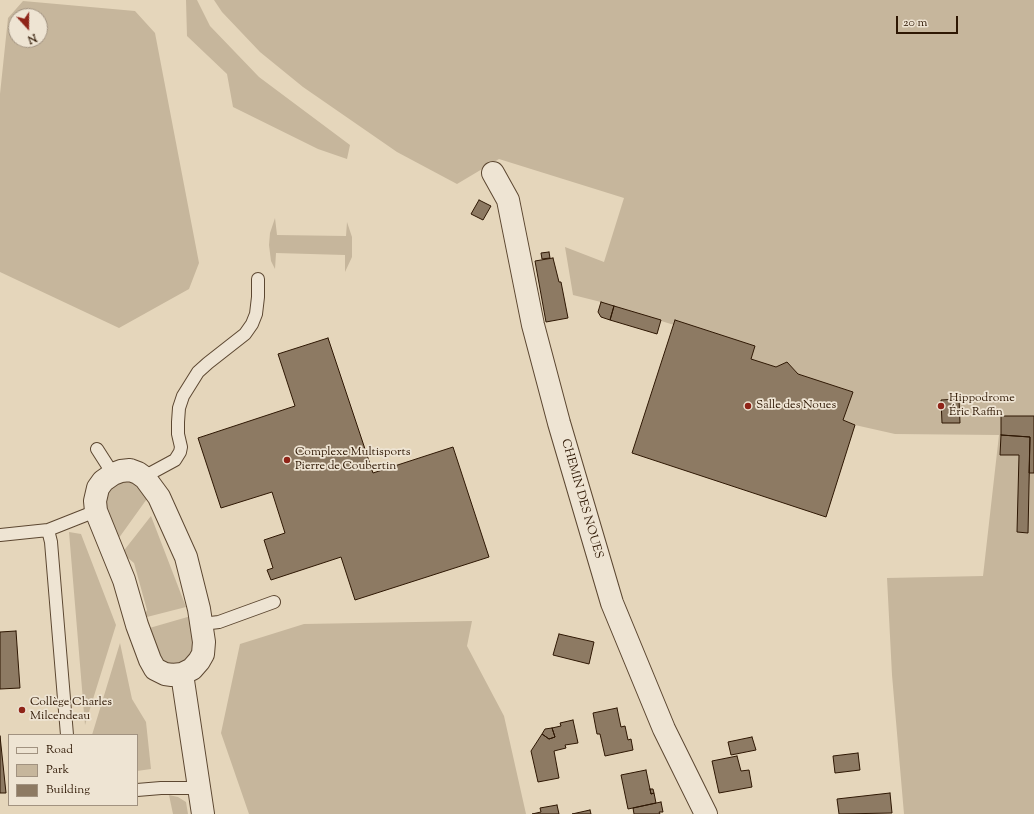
<!DOCTYPE html>
<html>
<head>
<meta charset="utf-8">
<style>
  body { margin:0 }
  #map { position:relative; width:1034px; height:814px; overflow:hidden; background:#e5d6bb; font-family:"Sorts Mill Goudy",serif }
  canvas { display:block }
  .legend { position:absolute; left:8px; top:734px; width:130px; height:72px; box-sizing:border-box; background:#eee4d3; border:1px solid #a19280; margin:0; padding:5px 7px; list-style:none; font-size:12px; color:#2e1703 }
  .legend li { display:flex; align-items:center; gap:8px; height:20px }
  .legend b { width:20px; border:1px solid #a19280 }
  .north { position:absolute; left:8px; top:8px; width:40px; height:40px; box-sizing:border-box; background:#eee4d3; border:1px solid #a19280; border-radius:50%; rotate:159deg; font-size:11px; font-weight:700; line-height:16px; text-align:center; color:#2e1703 }
  .north::after { content:''; display:block; margin:auto; width:14px; height:18px; background:#8f2418; clip-path:polygon(50% 0,100% 100%,50% 72%,0 100%) }
  .scale { position:absolute; left:896px; top:16px; width:62px; height:18px; box-sizing:border-box; border:2px solid #2e1703; border-top:0; padding-left:5px; font-size:12px; line-height:14px; white-space:nowrap; color:#2e1703; -webkit-text-stroke:3px #eee4d3; paint-order:stroke }
</style>
</head>
<body>
<div id="map">
<canvas width="1034" height="814"></canvas>
<ul class="legend">
<li><b style="height:5px;background:#eee4d3"></b>Road</li>
<li><b style="height:11px;background:#c6b69c"></b>Park</li>
<li><b style="height:11px;background:#8d7a63"></b>Building</li>
</ul>
<div class="north">N</div>
<div class="scale">20 m</div>
</div>
<script>
const g = document.querySelector('canvas').getContext('2d');
g.lineJoin = 'round';
function fill(path, color) { g.fillStyle = color; g.fill(path, 'evenodd'); }
const poly = rows => new Path2D(rows.map(r => 'M' + r).join(''));
function stroke(path, color, width, dash) { g.strokeStyle = color; g.lineWidth = width; g.lineCap = dash ? 'butt' : 'round'; g.setLineDash(dash || []); g.stroke(path); }
function write(font, color, halo, rows, align = 'center') {
  g.font = font + ' "Sorts Mill Goudy",serif'; g.lineWidth = 3.5; g.setLineDash([]); g.textBaseline = 'middle'; g.strokeStyle = halo; g.fillStyle = color; for (const [text, x, y, turn = 0] of rows) {
    g.save(); g.translate(x, y); g.rotate((+turn || 0) * Math.PI / 180); g.textAlign = isNaN(turn) ? turn : align; if (halo) g.strokeText(text, 0, 0); g.fillText(text, 0, 0); g.restore();
  }
}
const green = poly([
  [186,0,197,0,210,26,259,77,350,145,347,159,318,149,233,107,227,74,187,36],
  [214,0,1034,0,1034,814,904,814,892,675,887,578,983,576,999,435,895,434,855,425,843,420,853,392,798,374,787,362,776,367,751,359,755,346,675,320,674,325,601,302,573,295,565,247,604,262,624,198,499,159,457,184,397,152,303,87,260,52,222,12],
  [23,1,135,11,155,33,199,263,189,289,119,328,0,272,0,94,8,18],
  [16,16,40,16,40,40,16,40],
  [275,218,277,235,346,236,347,222,352,237,352,257,345,272,345,255,276,253,275,269,271,261,269,245,270,233],
  [129,477,149,496,116,542,104,508,105,490],
  [151,516,186,607,143,618,147,610,134,563,122,553],
  [69,532,81,534,116,625,85,725],
  [191,616,198,647,187,663,164,665,146,629],
  [472,621,467,646,504,716,526,814,249,814,221,733,240,644,304,624],
  [120,643,132,699,146,722,151,769,137,771,137,735,92,735],
  [169,795,178,797,186,802,188,814,173,814]
]);
const building = poly([
  [479,200,491,206,483,220,471,214,479,200],
  [549,252,550,258,542,259,541,253,549,252],
  [553,258,559,282,561,282,568,318,546,322,535,261,553,258],
  [601,302,614,306,610,320,601,317,598,312,601,302],
  [614,306,661,320,657,334,610,320,614,306],
  [675,320,755,346,751,359,776,367,787,362,798,374,853,392,843,420,855,425,826,517,632,453,675,320],
  [328,338,373,473,453,447,489,557,355,600,341,557,271,580,267,570,273,568,264,540,285,533,272,492,221,508,198,438,295,406,278,354,328,338],
  [959,399,960,423,942,423,941,400,959,399],
  [1001,416,1034,416,1034,473,1029,473,1030,437,1001,435,1001,416],
  [1001,435,1030,437,1028,533,1017,532,1019,455,1000,455,1001,435],
  [16,631,20,688,0,689,0,632,16,631],
  [559,634,594,642,589,664,553,655,559,634],
  [617,708,621,727,625,726,628,740,631,739,633,750,605,756,600,734,597,734,593,713,617,708],
  [573,720,578,743,565,745,566,748,554,751,559,778,538,782,531,751,542,734,549,739,555,737,552,728,561,726,560,723,573,720],
  [552,728,555,737,549,739,542,734,545,729,552,728],
  [0,736,6,793,0,793,0,736],
  [752,737,756,750,731,755,728,742,752,737],
  [858,753,860,770,835,773,833,756,858,753],
  [737,756,741,771,749,770,752,787,719,793,712,761,737,756],
  [646,770,651,794,654,793,656,803,628,809,621,775,646,770],
  [650,789,653,789,654,793,651,794,650,789],
  [890,793,892,813,839,814,837,799,890,793],
  [661,802,663,812,659,812,660,814,634,814,633,808,661,802],
  [557,805,559,814,532,814,541,812,540,808,557,805],
  [590,810,591,814,572,814,590,810]
]);
const service = poly([
  [97,449,113,474],
  [145,478,151,473,175,460,180,452,181,447,178,434,178,422,179,408,183,396,198,372,208,363,245,334,252,324,256,314,258,297,258,279],
  [48,530,51,542,67,735],
  [0,535,48,530,96,511],
  [202,624,219,622,274,602],
  [137,790,161,788,198,788]
]);
const minor = poly([
  [493,173,508,200,533,325,559,423,612,603,664,729,706,814],
  [130,470,138,473,145,478,159,497,186,557,199,609,204,642,203,654,199,661,192,669,182,674,172,675,165,674,155,669,150,660,137,625,124,580,96,511,95,501,98,488,103,481,113,474,121,471,130,470],
  [182,674,203,814]
]);
const markers = [
  [748,406,4,"#8f2418"],
  [941,406,4,"#8f2418"],
  [287,460,4,"#8f2418"],
  [22,710,4,"#8f2418"]
];
const poiNames = [
  ["Hippodrome",949,399],
  ["Éric Raffin",949,413],
  ["Salle des Noues",756,406],
  ["Complexe Multisports",295,453],
  ["Pierre de Coubertin",295,467],
  ["Collège Charles",30,703],
  ["Milcendeau",30,717]
];
const streetNames = [
  ["CHEMIN DES NOUES",581,499,74]
];
fill(green, '#c6b69c');
fill(building, '#8d7a63');
stroke(building, '#2e1703', 1);
stroke(service, '#5c4731', 14);
stroke(minor, '#5c4731', 24);
stroke(service, '#eee4d3', 12);
stroke(minor, '#eee4d3', 22);
for (const [x, y, r, color] of markers) { const dot = new Path2D(); dot.arc(x, y, r, 0, 2 * Math.PI); g.fillStyle = color; g.fill(dot); stroke(dot, '#eee4d3', 1.5); }
write('12px', '#2e1703', '#eee4d3', poiNames, 'left');
write('12px', '#2e1703', '#eee4d3', streetNames);
</script>
</body>
</html>
